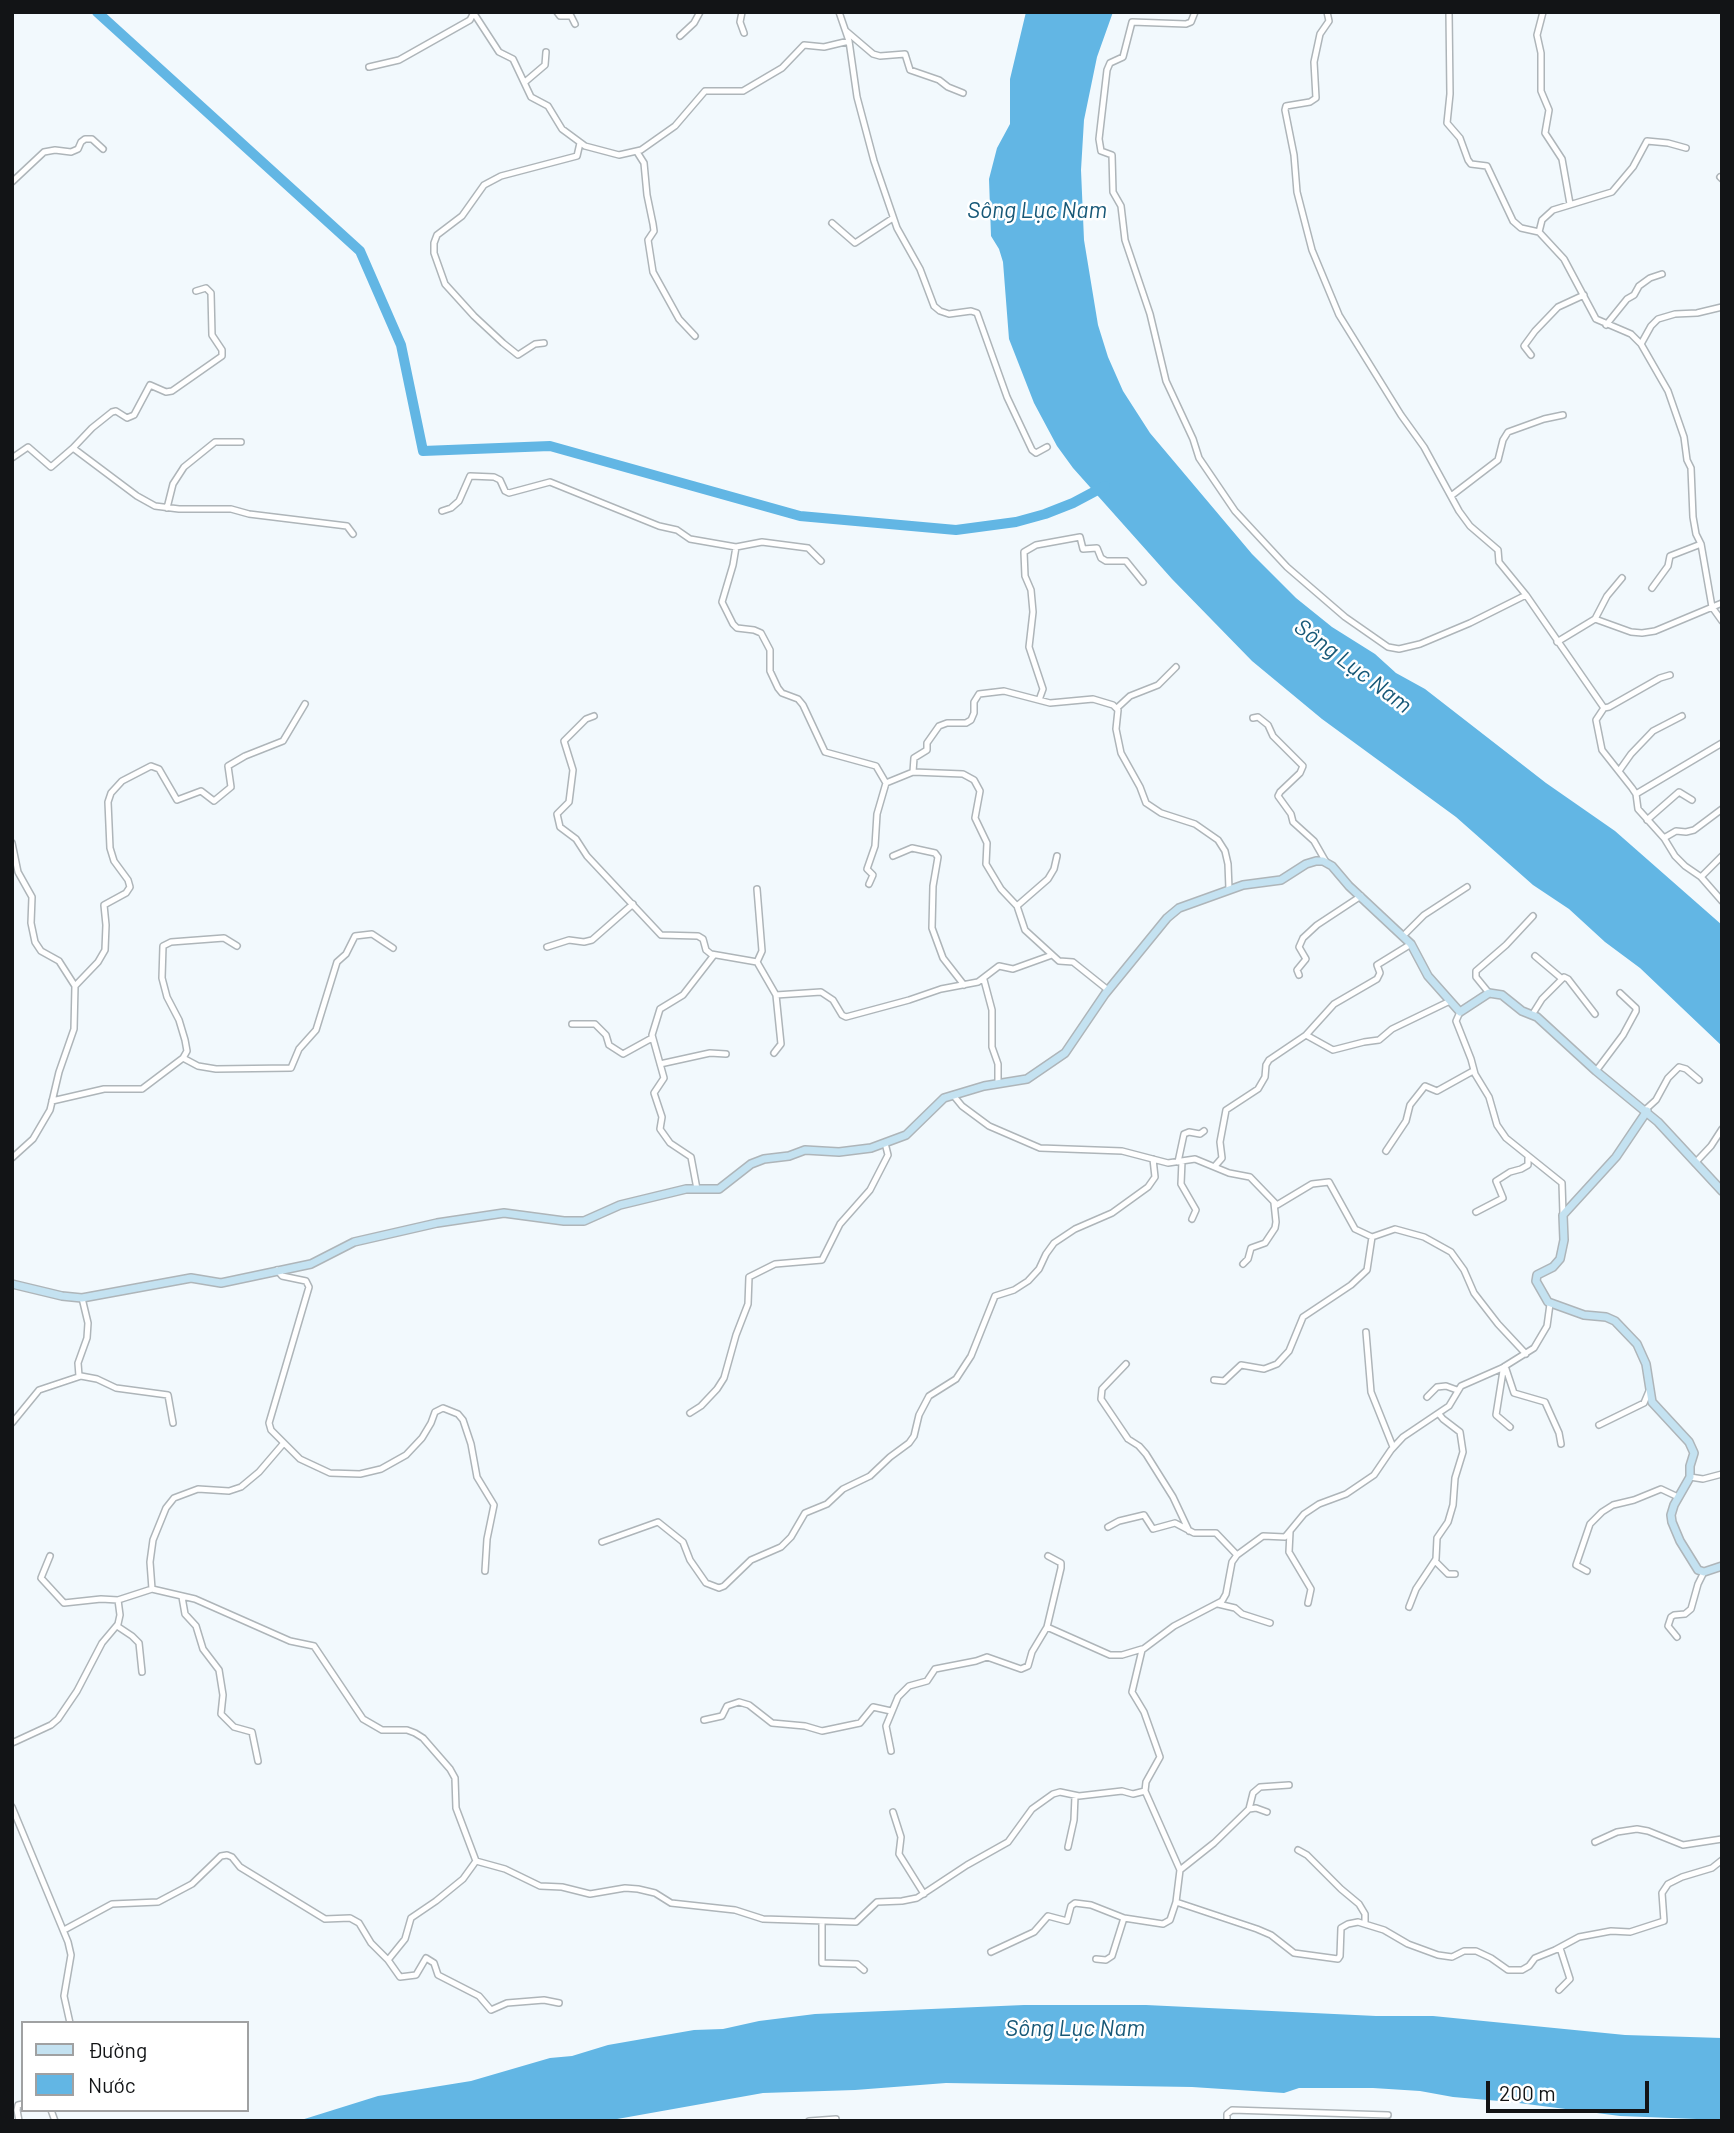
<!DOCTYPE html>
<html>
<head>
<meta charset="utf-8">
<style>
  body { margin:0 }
  #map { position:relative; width:1734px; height:2133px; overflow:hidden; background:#f2f9fd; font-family:Barlow,sans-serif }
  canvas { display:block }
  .frame { position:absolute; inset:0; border:14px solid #121416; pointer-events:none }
  .legend { position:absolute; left:21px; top:2021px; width:228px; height:91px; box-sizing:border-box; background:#fff; border:2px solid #a0a1a2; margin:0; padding:9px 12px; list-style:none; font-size:21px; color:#121416 }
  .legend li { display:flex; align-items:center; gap:14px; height:35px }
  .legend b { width:35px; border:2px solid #a0a1a2 }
  .scale { position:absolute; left:1486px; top:2081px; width:163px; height:32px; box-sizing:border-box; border:4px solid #121416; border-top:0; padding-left:9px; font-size:21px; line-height:24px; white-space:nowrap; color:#121416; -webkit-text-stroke:5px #fff; paint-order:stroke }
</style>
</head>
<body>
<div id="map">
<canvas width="1734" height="2133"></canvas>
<div class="frame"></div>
<ul class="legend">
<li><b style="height:9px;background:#c4e2f1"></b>Đường</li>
<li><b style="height:19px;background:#62b6e4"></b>Nước</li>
</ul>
<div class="scale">200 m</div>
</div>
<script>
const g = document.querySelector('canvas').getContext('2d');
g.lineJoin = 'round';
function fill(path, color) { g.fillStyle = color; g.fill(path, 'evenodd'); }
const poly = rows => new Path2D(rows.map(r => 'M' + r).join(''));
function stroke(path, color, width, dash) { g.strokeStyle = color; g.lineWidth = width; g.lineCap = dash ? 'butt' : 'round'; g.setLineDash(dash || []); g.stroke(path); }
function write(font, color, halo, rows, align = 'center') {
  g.font = font + ' Barlow,sans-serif'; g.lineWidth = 5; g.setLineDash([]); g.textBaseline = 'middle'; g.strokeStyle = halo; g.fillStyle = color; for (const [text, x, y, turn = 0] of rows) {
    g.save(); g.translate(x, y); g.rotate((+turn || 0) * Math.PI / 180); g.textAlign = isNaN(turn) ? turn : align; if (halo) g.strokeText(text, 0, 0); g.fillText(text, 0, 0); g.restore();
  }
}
const water = poly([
  [1026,12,1113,12,1097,57,1084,120,1081,170,1084,240,1098,325,1108,357,1123,391,1150,433,1252,554,1296,598,1332,627,1375,654,1396,673,1425,689,1546,783,1615,831,1722,925,1722,1046,1640,968,1605,942,1569,909,1533,885,1456,817,1322,719,1252,661,1172,579,1073,468,1057,446,1034,403,1009,339,1003,262,999,249,991,236,989,179,997,148,1010,124,1010,79],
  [1024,2005,1146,2005,1376,2016,1433,2016,1625,2035,1722,2038,1722,2120,1620,2116,1511,2102,1453,2097,1420,2091,1373,2088,1299,2088,1284,2093,1192,2087,946,2083,855,2090,763,2093,606,2121,298,2121,378,2096,471,2081,550,2058,572,2056,608,2045,694,2030,723,2029,759,2021,815,2014]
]);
const river = poly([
  [97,12,360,251,401,345,423,451,550,446,800,516,956,530,1016,522,1045,514,1073,503,1105,486]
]);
const street = poly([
  [473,12,499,52,513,59,531,97,548,106,562,129,585,146,619,155,641,150,675,126,705,91,743,91,782,68,804,45,824,47,849,41],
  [557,12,560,16,571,16,575,24],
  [742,12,740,22,744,33],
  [839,12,849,41,857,97,874,161,897,228,920,269,934,306,940,311,949,314,971,311,977,313,1007,397,1032,450,1036,453,1047,447],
  [1195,12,1191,22,1186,24,1132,22,1123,57,1110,63,1107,70,1099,139,1101,151,1112,155,1113,192,1121,206,1125,240,1150,314,1166,381,1193,439,1199,458,1235,511,1287,567,1345,617,1388,647,1399,649,1420,644,1470,623,1526,595,1604,708,1596,720,1602,750,1632,788,1636,794,1638,809,1664,838,1675,856,1685,866,1701,877,1722,901],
  [1327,12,1329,21,1320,34,1314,62,1316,98,1310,102,1286,106,1285,110,1294,155,1297,192,1312,250,1339,315,1401,415,1424,447,1459,511,1470,526,1498,550,1499,562,1526,595],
  [1449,12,1450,94,1447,123,1460,138,1468,160,1471,164,1487,166,1513,221,1521,228,1539,232,1564,259,1596,319,1631,334,1641,344],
  [1543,12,1537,35,1541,53,1541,91,1549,110,1545,133,1562,159,1570,204],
  [846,31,873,54,880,56,905,54,910,70,939,80,948,87,963,93],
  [680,36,694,23,700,12],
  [369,67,399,60,470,20,474,12],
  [525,82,545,65,546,52],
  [637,152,644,163,647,195,653,224,654,231,648,240,653,272,679,319,695,336],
  [1720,177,1722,179],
  [12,182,44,152,55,150,71,152,78,149,81,142,85,139,92,139,103,149],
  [832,223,855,243,893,218],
  [1539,232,1542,220,1553,210,1612,192,1633,167,1647,141,1668,143,1686,148],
  [1722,307,1697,313,1675,314,1658,319,1651,326,1641,344,1668,391,1684,437,1687,460,1691,468,1693,517,1696,534,1701,544,1712,607,1722,621],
  [1606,325,1627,299,1634,295,1639,286,1650,278,1662,274],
  [544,343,535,344,518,355,503,343,474,316,445,284,434,253,434,243,437,235,462,216,484,185,501,176,577,156,580,143],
  [1531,355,1524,346,1535,331,1558,307,1584,295],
  [73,448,92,428,112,412,116,411,127,418,134,415,150,385,166,392,172,391,222,356,222,350,212,335,211,293,206,288,196,291],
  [12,458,28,447,51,467,73,448,137,496,155,506,179,509,231,509,249,514,347,526,353,534],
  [1451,496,1498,460,1503,440,1508,432,1544,419,1563,415],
  [167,508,173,484,184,467,215,442,241,442],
  [442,511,451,508,459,501,470,476,494,477,500,480,505,491,509,493,550,482,659,526,677,530,690,539,736,547,733,565,722,602,733,624,737,628,754,630,761,633,770,650,770,671,778,688,782,693,798,699,803,705,825,752,876,766,886,783],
  [736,547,762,542,808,548,821,561],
  [1652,588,1668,566,1670,556,1701,544],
  [1595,619,1607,596,1622,578],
  [1557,642,1595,619,1631,632,1642,633,1655,631,1722,603],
  [1039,700,1043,689,1029,647,1033,612,1031,590,1025,576,1024,552,1036,545,1080,537,1083,549,1097,548,1101,558,1106,561,1126,561,1143,582],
  [1117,708,1130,696,1158,685,1176,667],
  [1604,708,1609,707,1660,678,1670,675],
  [594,716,586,719,564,741,573,770,569,802,557,814,560,827,576,839,587,856,661,935,698,936,703,939,706,950,711,954,757,962,776,995,821,992,833,1000,842,1015,846,1017,909,1000,941,989,978,982,999,966,1013,969,1052,955],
  [1253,718,1258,717,1268,725,1273,736,1303,766,1300,773,1280,792,1278,796,1291,814,1293,822,1314,841,1326,862],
  [1619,771,1631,754,1653,731,1682,716],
  [913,772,914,758,927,750,927,743,939,726,947,723,966,723,971,720,974,713,974,702,979,694,1004,691,1050,703,1093,699,1113,705,1118,710,1116,729,1121,753,1140,787,1146,803,1161,813,1195,824,1218,840,1225,851,1228,864,1229,889],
  [1636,794,1722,743],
  [1647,820,1679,792,1692,800],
  [1664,838,1676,831,1686,832,1694,830,1722,809],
  [12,843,18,872,32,897,31,923,35,942,41,951,59,961,75,986],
  [893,856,912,848,935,853,938,857,933,886,932,928,943,958,964,985],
  [1701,877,1722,856],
  [869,884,873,875,867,869,875,846,877,814,886,783,913,772,963,774,974,780,980,791,975,818,987,843,986,864,1001,889,1017,906,1025,930,1059,961,1073,962,1108,990],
  [757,889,762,951,757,962],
  [1017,906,1048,879,1054,869,1057,856],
  [1403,936,1424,915,1467,887],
  [547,947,569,940,584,942,592,940,633,904],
  [1535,956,1561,978],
  [1299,975,1297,970,1306,959,1299,947,1303,938,1317,925,1361,896],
  [984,980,992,1010,992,1047,998,1064,998,1084],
  [1489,993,1476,977,1476,971,1506,945,1533,916],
  [1460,1012,1456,1021,1471,1059,1475,1074,1489,1097,1497,1125,1506,1138,1562,1183,1563,1214],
  [1532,1015,1542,999,1564,977,1568,979,1595,1014],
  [572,1024,595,1024,606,1035,609,1045,623,1054,652,1038],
  [1306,1035,1334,1004,1377,979,1380,973,1377,965,1411,944],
  [774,1053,781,1044,776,995],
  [183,1058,187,1051,185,1040,179,1020,167,997,162,978,163,946,171,942,224,938,237,946],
  [660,1064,710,1053,726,1054],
  [1596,1071,1623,1035,1636,1011,1636,1008,1620,993],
  [953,1095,962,1106,989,1126,1040,1148,1122,1151,1168,1163,1195,1159,1229,1173,1250,1177,1277,1205,1312,1184,1329,1182,1355,1229,1372,1237],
  [52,1101,104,1089,142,1089,183,1058,198,1066,216,1069,291,1068,299,1049,316,1030,337,962,346,954,355,936,372,934,393,948],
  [1645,1110,1656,1100,1668,1078,1679,1067,1686,1069,1699,1080],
  [1386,1151,1406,1121,1410,1105,1425,1086,1437,1091,1473,1071],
  [12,1158,33,1139,50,1110,59,1072,74,1029,75,986,98,962,105,950,106,925,104,905,126,893,130,887,128,880,114,861,110,848,108,802,111,793,122,781,151,766,159,769,177,800,201,791,214,801,231,787,228,766,245,756,283,741,305,704],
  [1182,1161,1181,1184,1196,1210,1192,1219],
  [1178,1162,1184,1134,1189,1132,1200,1134,1204,1131],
  [1695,1163,1711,1146,1722,1129],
  [1215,1166,1222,1158,1220,1142,1226,1110,1258,1089,1265,1077,1266,1065,1269,1060,1306,1035,1333,1050,1364,1042,1379,1040,1392,1029,1450,1001],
  [697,1189,691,1157,670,1143,660,1129,662,1117,654,1093,664,1078,652,1035,660,1009,683,995,714,955],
  [1476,1212,1503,1198,1496,1181,1510,1172,1521,1169,1528,1165,1528,1158],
  [1243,1264,1248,1259,1251,1248,1265,1243,1275,1228,1276,1222,1274,1203],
  [277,1270,282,1276,306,1281,309,1287,269,1423,271,1430,300,1459,330,1473,360,1474,381,1469,406,1455,422,1438,431,1423,435,1412,443,1408,458,1414,463,1420,471,1444,477,1477,494,1505,487,1539,485,1571],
  [1366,1332,1371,1392,1393,1447],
  [1126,1364,1102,1389,1101,1399,1128,1439,1139,1446,1146,1454,1173,1497,1189,1531],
  [1505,1366,1514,1393,1545,1402,1559,1433,1561,1444],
  [1503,1371,1496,1415,1510,1427],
  [79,1376,78,1363,87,1338,88,1323,82,1298],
  [1214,1380,1224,1381,1241,1365,1264,1369,1277,1364,1289,1351,1303,1317,1351,1285,1367,1270,1372,1237,1395,1229,1424,1237,1451,1252,1464,1270,1474,1293,1498,1324,1526,1354],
  [1427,1397,1437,1387,1446,1386,1457,1390],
  [690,1413,701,1406,717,1389,724,1378,736,1335,748,1304,749,1277,775,1264,822,1260,840,1224,870,1190,888,1155,885,1143],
  [12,1423,39,1390,81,1376,97,1379,116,1388,168,1395,173,1423],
  [1599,1425,1644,1403,1649,1391],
  [1690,1477,1703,1479,1722,1474],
  [1108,1527,1119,1521,1144,1515,1153,1529,1175,1523,1194,1533,1216,1533,1237,1555],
  [1290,1532,1289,1552,1311,1589,1308,1603],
  [602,1542,658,1522,683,1542,690,1560,706,1583,719,1588,724,1586,751,1560,781,1547,791,1537,805,1513,827,1504,843,1489,870,1476,890,1457,909,1443,914,1436,919,1415,929,1396,956,1379,971,1356,995,1296,1014,1290,1028,1281,1039,1269,1046,1254,1054,1243,1075,1229,1112,1213,1148,1187,1155,1177,1153,1159],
  [50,1556,41,1578,64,1603,101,1599,118,1600,152,1589,195,1599,290,1641,314,1646,363,1719,382,1730,407,1730,415,1733,423,1738,450,1769,455,1778,456,1808,476,1861,505,1869,540,1886,562,1887,590,1894,625,1888,638,1889,655,1893,671,1903,735,1910,763,1919,856,1922,877,1902,902,1901,917,1898,967,1865,1008,1842,1032,1809,1053,1794,1060,1792,1079,1796,1122,1791,1133,1794,1145,1791],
  [1435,1561,1448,1574,1455,1574],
  [1587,1571,1576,1565,1590,1524,1602,1512,1613,1505,1634,1500,1661,1489,1678,1497],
  [152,1589,150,1562,153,1540,166,1508,174,1498,198,1489,229,1491,241,1487,259,1472,283,1444],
  [182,1597,185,1614,196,1626,203,1649,219,1670,223,1695,221,1714,234,1727,252,1732,258,1761],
  [1218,1604,1235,1608,1242,1614,1270,1623],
  [1409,1607,1416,1589,1436,1559,1437,1538,1448,1522,1453,1505,1455,1478,1463,1452,1460,1432,1443,1419,1439,1414],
  [117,1626,132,1636,139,1643,142,1672],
  [1047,1627,1110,1655,1122,1655,1142,1649],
  [1677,1637,1668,1626,1671,1617,1674,1615,1685,1614,1691,1609,1698,1584,1704,1572],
  [704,1720,722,1716,727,1706,739,1702,749,1705,772,1723,805,1726,822,1731,860,1723,873,1707,891,1711],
  [12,1743,51,1725,58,1719,77,1691,102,1643,118,1624,120,1615,118,1600],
  [891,1751,886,1726,898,1697,909,1686,927,1681,935,1669,976,1661,987,1657,1021,1669,1028,1666,1032,1652,1047,1627,1061,1568,1061,1563,1048,1556],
  [12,1807,68,1942,71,1955,64,1996,70,2023],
  [1249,1809,1253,1793,1260,1787,1289,1785],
  [893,1812,901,1837,899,1854,924,1894],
  [1595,1842,1617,1832,1637,1829,1648,1831,1683,1845,1722,1839],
  [1068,1847,1074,1820,1075,1796],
  [1298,1850,1307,1855,1341,1889,1359,1904,1365,1914,1365,1923],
  [1180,1870,1214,1843,1249,1809,1256,1808,1267,1812],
  [1176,1902,1257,1929,1271,1935,1294,1953,1338,1959,1340,1956,1341,1928,1348,1924,1358,1922,1384,1930,1408,1944,1438,1955,1452,1957,1464,1951,1476,1951,1491,1958,1508,1970,1522,1970,1529,1966,1535,1958,1555,1950,1579,1937,1611,1931,1630,1932,1664,1921,1662,1893,1668,1884,1682,1877,1712,1868,1722,1860],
  [822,1922,822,1963,857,1964,864,1970],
  [64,1930,112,1904,158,1902,192,1884,221,1856,227,1855,232,1857,240,1867,325,1919,350,1918,359,1923,371,1943,388,1960,400,1977,416,1975,426,1958,434,1963,438,1975,479,1996,491,2010,507,2003,544,2000,559,2003],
  [991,1952,1034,1932,1048,1916,1067,1921,1071,1906,1075,1903,1091,1905,1124,1918,1163,1924,1170,1920,1176,1902,1180,1870,1145,1791,1146,1782,1160,1757,1144,1712,1132,1692,1142,1650,1174,1626,1222,1601,1226,1594,1232,1562,1237,1555,1263,1536,1285,1537,1304,1514,1319,1504,1346,1494,1374,1475,1391,1450,1403,1437,1449,1406,1461,1386,1502,1368,1534,1348,1547,1326,1550,1304],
  [1096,1959,1106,1960,1112,1956,1124,1918],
  [388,1960,405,1939,411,1918,436,1901,463,1879,476,1861],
  [1559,1990,1570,1979,1560,1948],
  [51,2110,55,2121],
  [19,2121,17,2110,18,2105,23,2104],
  [809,2121,836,2119],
  [1227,2121,1227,2114,1232,2110,1388,2115]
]);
const secondary = poly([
  [1647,1111,1616,1157,1563,1215,1564,1240,1560,1259,1553,1267,1537,1275,1536,1281,1548,1302,1584,1315,1606,1317,1615,1321,1637,1344,1646,1364,1652,1402,1689,1442,1694,1453,1690,1466,1690,1477,1674,1505,1671,1515,1672,1522,1680,1541,1698,1570,1704,1572,1722,1566],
  [12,1284,62,1296,82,1298,191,1278,221,1283,311,1264,354,1242,437,1223,504,1213,564,1221,584,1221,620,1205,686,1189,719,1189,751,1164,764,1159,789,1156,805,1150,839,1152,871,1148,906,1135,944,1098,984,1086,1027,1079,1065,1053,1105,994,1167,918,1179,908,1243,885,1281,880,1306,864,1316,861,1323,861,1332,866,1349,886,1411,944,1428,976,1460,1012,1489,993,1502,995,1522,1011,1537,1017,1596,1071,1658,1122,1722,1191]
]);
const waterNames = [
  ["Sông Lục Nam",1037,210],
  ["Sông Lục Nam",1353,666,37],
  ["Sông Lục Nam",1075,2028]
];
fill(water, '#62b6e4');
stroke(river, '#62b6e4', 10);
stroke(street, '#aeb5b9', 8);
stroke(secondary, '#aeb5b9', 10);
stroke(street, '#fff', 5);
stroke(secondary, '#c4e2f1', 7);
write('italic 23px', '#175877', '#fff', waterNames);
</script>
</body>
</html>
